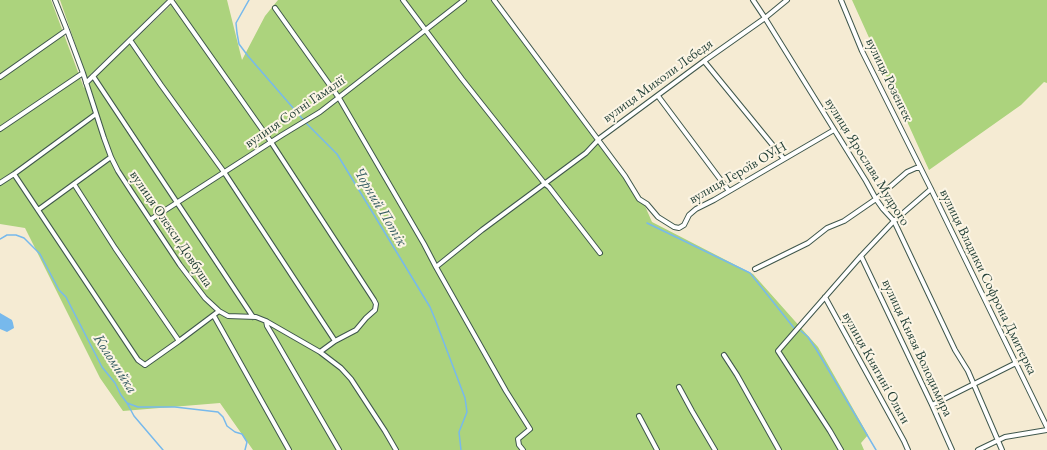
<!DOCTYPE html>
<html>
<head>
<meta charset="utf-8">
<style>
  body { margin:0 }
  canvas { display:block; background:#f5ebd3 }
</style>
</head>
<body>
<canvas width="1047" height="450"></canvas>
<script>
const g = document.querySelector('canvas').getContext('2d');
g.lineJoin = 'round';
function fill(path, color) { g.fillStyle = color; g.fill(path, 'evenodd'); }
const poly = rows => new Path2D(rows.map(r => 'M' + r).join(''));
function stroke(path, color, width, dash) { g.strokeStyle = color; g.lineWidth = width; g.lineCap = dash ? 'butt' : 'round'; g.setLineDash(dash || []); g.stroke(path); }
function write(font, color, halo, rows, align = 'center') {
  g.font = font + ' "EB Garamond",serif'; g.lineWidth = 4; g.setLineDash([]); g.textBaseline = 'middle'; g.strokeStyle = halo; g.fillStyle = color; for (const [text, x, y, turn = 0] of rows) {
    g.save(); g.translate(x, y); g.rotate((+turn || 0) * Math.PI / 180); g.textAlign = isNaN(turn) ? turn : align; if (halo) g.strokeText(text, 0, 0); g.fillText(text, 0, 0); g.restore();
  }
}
const green = poly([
  [0,0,51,0,84,88,176,0,227,0,242,60,265,16,278,0,495,0,641,197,652,222,753,274,818,347,868,435,861,443,864,450,253,450,220,403,123,411,100,378,25,228,0,224],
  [60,0,167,0,87,78],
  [852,0,1047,0,1047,83,1044,82,1021,105,929,170]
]);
const water = poly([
  [0,313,12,320,13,323,14,328,7,332,0,329]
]);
const stream = poly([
  [249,0,236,23,237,33,239,44,248,56,307,124,337,154,430,307,435,319,465,398,467,412,459,432,461,450],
  [647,223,750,273,794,328],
  [0,239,7,235,16,235,24,238,40,254,59,290,66,297,102,367,115,383,121,395,127,403,138,407,175,407,218,412,223,417,227,426,235,432,242,434,247,442,245,450],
  [801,331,808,337,816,349,876,450],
  [127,403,134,416,163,450]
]);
const street = poly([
  [55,0,67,30,83,73,104,138,111,157,118,171,131,191,180,265,205,298,219,311,228,316,256,317,266,321,320,352,341,368,351,379,385,431,396,450],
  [171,0,271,142,374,300,376,304,375,310,366,318,356,330,335,341,320,352],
  [403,0,462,79,545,184,549,187,600,253],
  [494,0,625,176,639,199,647,204,658,217,674,227,679,228,684,225,689,215,696,209,714,200,834,130],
  [753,0,765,18,866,181,876,199,883,209,894,221,955,350,968,371,1002,450],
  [841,0,862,51,931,189,1047,427],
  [275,8,339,98,424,244,436,267,506,391,530,429,518,439,519,445,523,450],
  [130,40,161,85,224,172,335,341],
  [704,61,784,159],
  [93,76,253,317],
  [0,77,67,30],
  [86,83,171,0],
  [658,96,729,191],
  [0,129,83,73],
  [14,174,138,360,145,365,179,341,219,311],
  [0,183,14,174,96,114],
  [74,184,115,248,179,341],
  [38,210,111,157],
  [150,220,282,135,320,112,464,0],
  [861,256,932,405,952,450],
  [436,267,482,230,586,153,600,138,704,61,765,18,787,0],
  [755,269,808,243,827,228,844,221,876,199,907,172,916,168,920,168],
  [825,297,904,441,908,450],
  [214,316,289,450],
  [266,321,267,326,273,336,339,450],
  [724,355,737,375,779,450],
  [679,387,692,411,715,450],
  [932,405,1016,363],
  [639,416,657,450],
  [841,450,830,431,778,351,861,256,894,221,931,189],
  [978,450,1005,437,1047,430]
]);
const streetNames = [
  ["вулиця Розенгек",889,80,64],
  ["вулиця Миколи Лебедя",658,81,-36],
  ["вулиця Сотні Гамалії",295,112,-34],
  ["вулиця Ярослава Мудрого",867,162,58],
  ["вулиця Героїв ОУН",738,173,-30],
  ["вулиця Олекси Довбуша",171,229,56],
  ["вулиця Владики Софрона Дмитерка",988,282,64],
  ["вулиця Князя Володимира",917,348,65],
  ["вулиця Княгині Ольги",876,368,61]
];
const waterNames = [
  ["Чорний Потік",380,207,59],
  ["Коломийка",115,364,57]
];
fill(green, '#acd37d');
fill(water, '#77b9ec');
stroke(stream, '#77b9ec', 1.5);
stroke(street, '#3f574c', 6);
stroke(street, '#fff', 4);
write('14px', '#1f3d34', '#fcf5e5', streetNames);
write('italic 15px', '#355c62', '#fcf5e5', waterNames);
</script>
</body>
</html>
